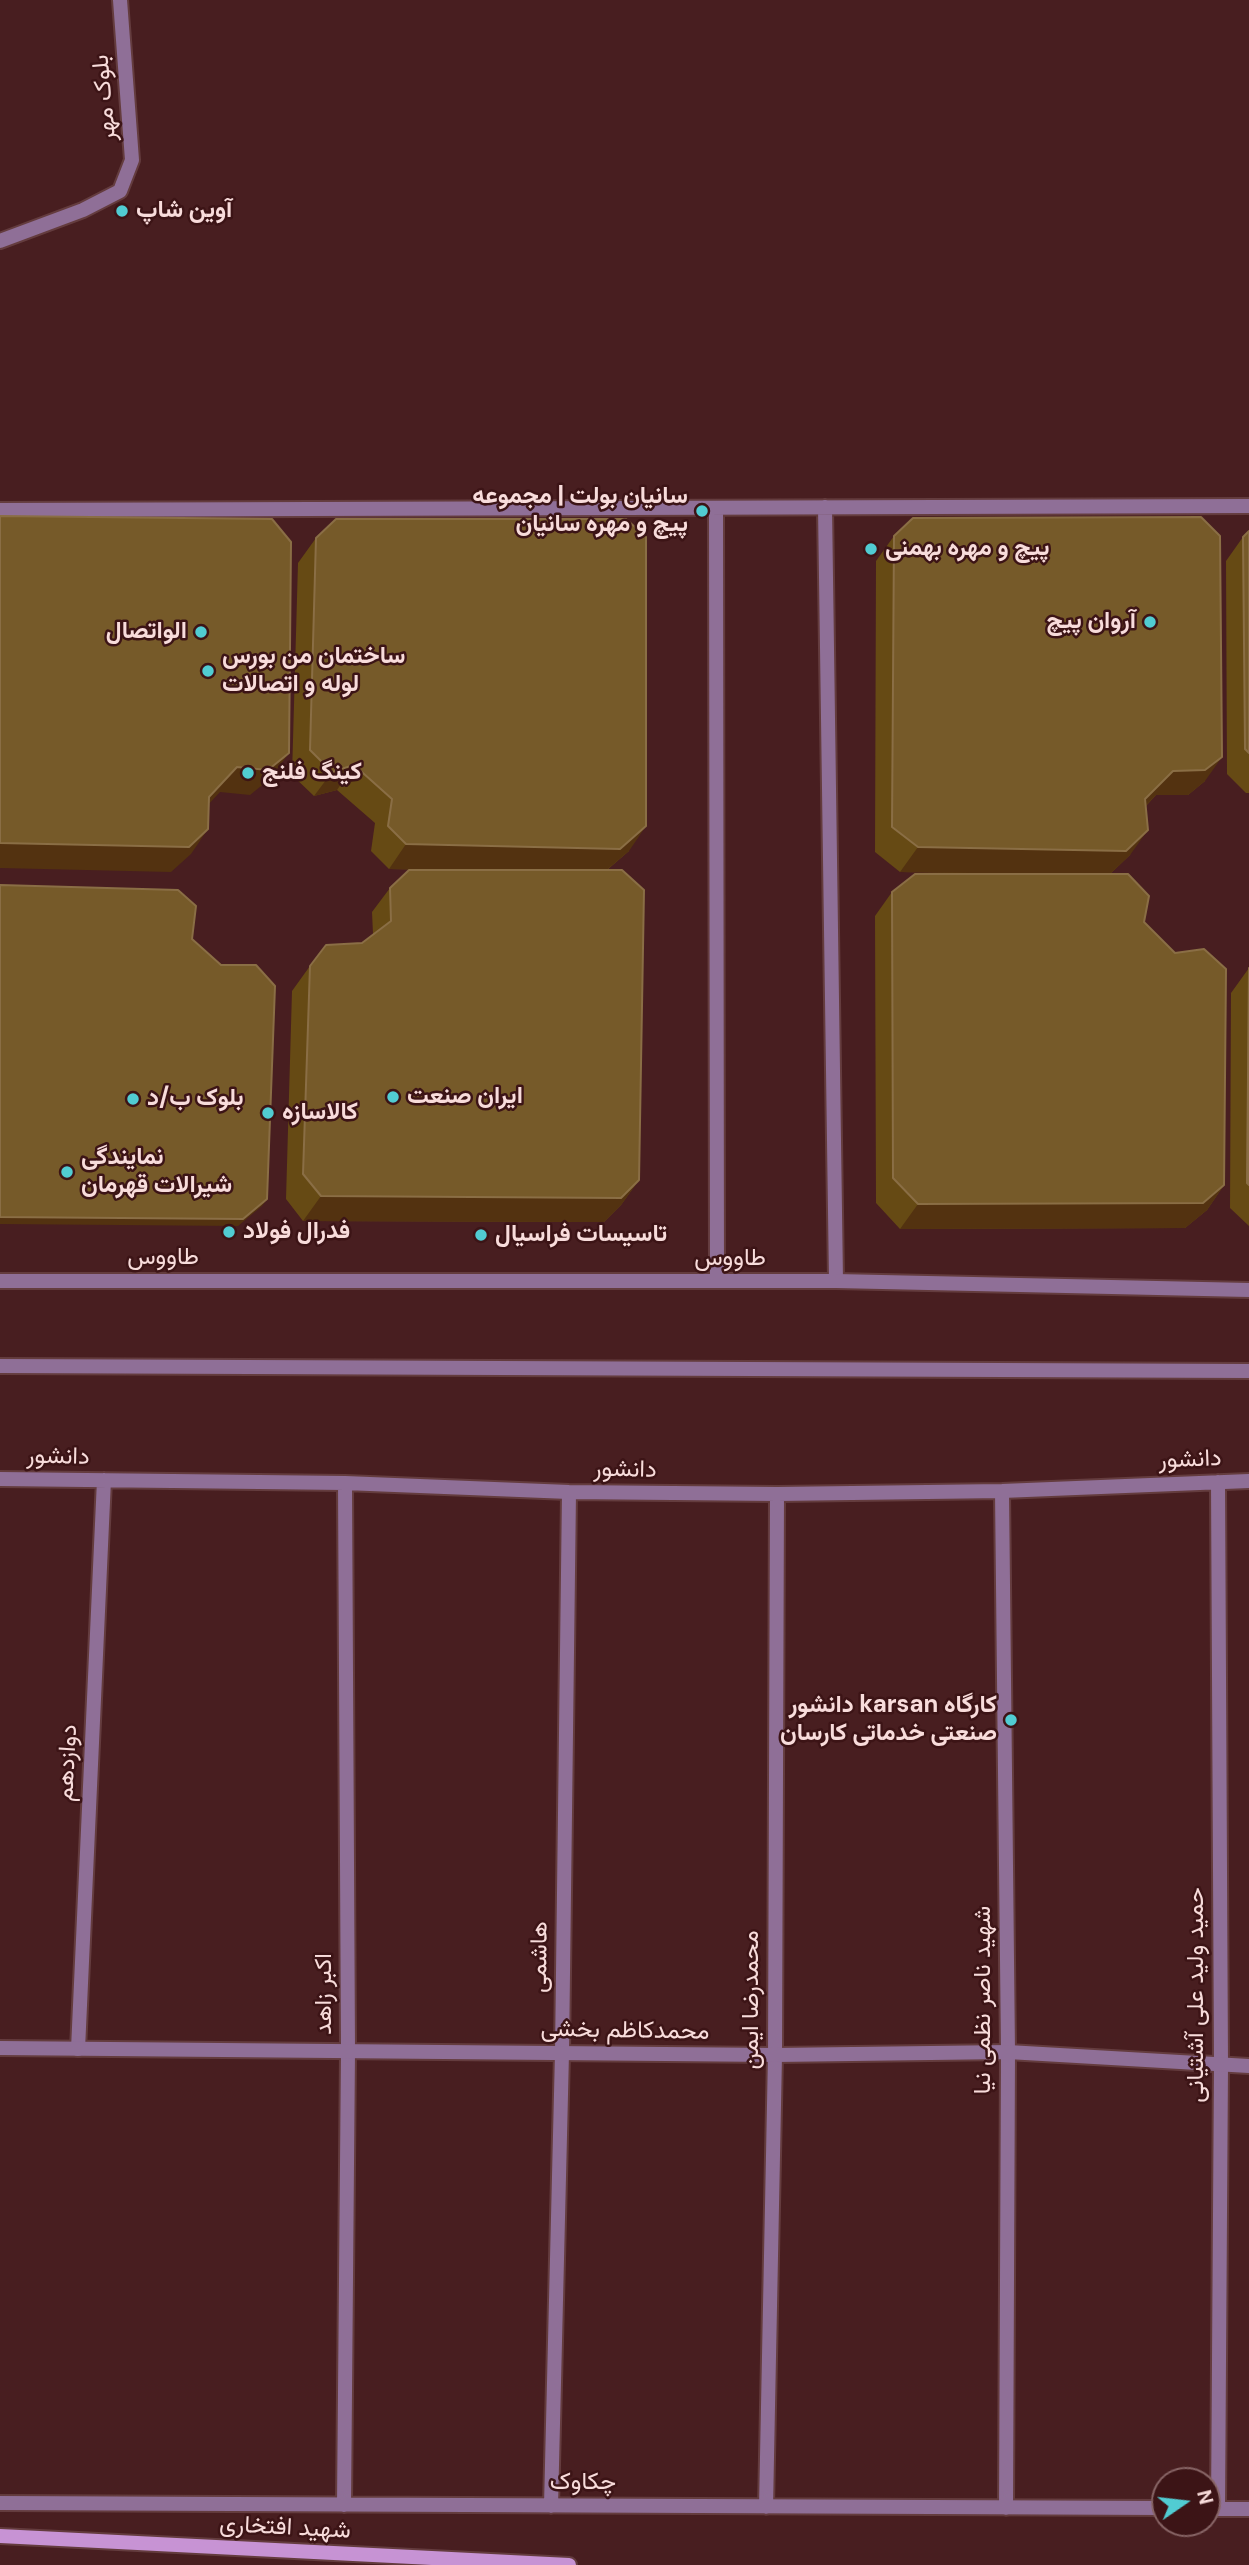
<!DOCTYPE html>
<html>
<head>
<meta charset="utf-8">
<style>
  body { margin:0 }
  #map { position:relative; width:1249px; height:2565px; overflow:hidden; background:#481e20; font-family:"DM Sans",sans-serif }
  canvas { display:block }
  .north { position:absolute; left:1151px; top:2467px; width:70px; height:70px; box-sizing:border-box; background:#3c1416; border:2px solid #876465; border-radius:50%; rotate:76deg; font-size:19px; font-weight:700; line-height:28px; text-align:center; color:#f8dcdb }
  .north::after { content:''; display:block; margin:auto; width:24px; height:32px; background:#51ccd2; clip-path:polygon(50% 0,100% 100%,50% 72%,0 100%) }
</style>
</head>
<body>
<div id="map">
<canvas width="1249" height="2565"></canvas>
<div class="north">N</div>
</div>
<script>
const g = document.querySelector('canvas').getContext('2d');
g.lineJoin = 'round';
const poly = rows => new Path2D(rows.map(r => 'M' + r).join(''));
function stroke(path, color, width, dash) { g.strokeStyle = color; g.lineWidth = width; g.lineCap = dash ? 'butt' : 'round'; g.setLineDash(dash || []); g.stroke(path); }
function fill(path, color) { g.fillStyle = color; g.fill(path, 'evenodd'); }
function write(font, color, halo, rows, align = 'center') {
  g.font = font + ' "DM Sans",Vazirmatn,sans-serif'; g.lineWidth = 5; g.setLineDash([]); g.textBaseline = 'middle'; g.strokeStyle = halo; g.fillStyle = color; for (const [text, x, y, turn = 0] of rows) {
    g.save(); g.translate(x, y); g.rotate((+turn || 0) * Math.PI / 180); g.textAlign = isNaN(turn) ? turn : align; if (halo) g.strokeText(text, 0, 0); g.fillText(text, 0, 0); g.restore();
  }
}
const minor = poly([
  [0,241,83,210,120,191,132,160,120,0],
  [825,507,836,1281],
  [716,508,717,1281],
  [0,510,1249,506],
  [0,1479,345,1483,569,1492,777,1494,1002,1491,1249,1481],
  [1218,1482,1221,2065,1218,2509],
  [1002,1491,1008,2052,1006,2508],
  [78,2049,104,1480],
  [0,2503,1165,2508],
  [344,2505,348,2051,345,1483],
  [551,2506,562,2053,569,1492],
  [766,2507,775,2055,777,1494],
  [1207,2509,1249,2509]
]);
const tertiary = poly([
  [0,1281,836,1281,1249,1290],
  [0,1366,1249,1371],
  [0,2048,775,2055,1008,2052,1249,2066]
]);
const secondary = poly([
  [0,2536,569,2565]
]);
const wall = poly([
  [1249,531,1249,793,1246,793,1227,774,1226,561,1243,537],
  [894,536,1205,781,1188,795,1156,795,1146,806,1130,855,1110,874,1144,922,1224,1185,1207,1210,1185,1228,900,1229,876,1203,875,916,892,892,1021,874,900,872,875,852,876,561],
  [316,538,629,851,607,870,639,1180,621,1205,604,1222,303,1221,286,1199,292,991,310,966,362,943,373,934,372,912,390,888,444,870,389,869,371,851,375,823,337,790,314,796,292,775,298,563],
  [1249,968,1249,1226,1230,1208,1231,993]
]);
const shadedWall = poly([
  [289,753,271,778,250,795,220,792,192,822,209,797,237,767],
  [1222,757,1205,781,1188,795,1156,795,1128,824,1145,799,1173,771],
  [354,765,337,790,314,796,332,772],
  [646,826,629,851,603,873,389,869,406,844],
  [208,829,191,854,171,872,0,868,0,843],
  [1148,830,1130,855,1109,875,900,872,918,847],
  [639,1180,621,1205,604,1222,303,1221,321,1196],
  [1224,1185,1207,1210,1185,1228,900,1229,918,1204],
  [267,1199,262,1206,238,1226,0,1224,0,1217]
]);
const building = poly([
  [0,516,272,519,291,542,289,753,268,770,237,767,209,797,208,829,189,847,0,843,0,516],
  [1201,517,1220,536,1222,757,1205,770,1173,771,1145,799,1148,830,1126,851,918,847,892,827,894,536,913,518,1201,517],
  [336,519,626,519,646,537,646,826,620,849,406,844,388,826,392,799,354,765,332,772,310,750,316,538,336,519],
  [1249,531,1249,753,1245,749,1243,537,1249,531],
  [409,870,622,870,644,890,639,1180,621,1198,321,1196,303,1174,310,966,326,945,362,943,391,921,390,888,409,870],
  [915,874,1128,874,1149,896,1144,922,1175,953,1204,949,1226,969,1224,1185,1203,1203,918,1204,893,1178,892,892,915,874],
  [0,885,178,890,196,906,192,939,221,965,256,965,275,986,267,1199,243,1219,0,1217,0,885],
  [1249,968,1249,1185,1247,1183,1249,968]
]);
const markers = [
  [122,211,7,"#51ccd2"],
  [702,511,7,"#51ccd2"],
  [871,549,7,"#51ccd2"],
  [1150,622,7,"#51ccd2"],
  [201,632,7,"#51ccd2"],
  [208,671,7,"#51ccd2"],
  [248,773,7,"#51ccd2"],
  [393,1097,7,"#51ccd2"],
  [133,1099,7,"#51ccd2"],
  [268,1113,7,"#51ccd2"],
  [67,1172,7,"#51ccd2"],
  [229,1232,7,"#51ccd2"],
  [481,1235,7,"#51ccd2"],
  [1011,1720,7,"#51ccd2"]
];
const streetNames = [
  ["بلوک مهر",105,98,-95],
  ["طاووس",163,1258],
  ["طاووس",730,1259],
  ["دانشور",58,1457,1],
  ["دانشور",1190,1460,-2],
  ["دانشور",625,1470,1],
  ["دوازدهم",68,1763,-87],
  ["هاشمی",540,1957,-89],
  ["اکبر زاهد",325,1994,-90],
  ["حمید ولید علی آشتیانی",1197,1995,-90],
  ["محمدرضا ایمن",752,2000,-90],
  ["شهید ناصر نظمی نیا",984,2000,-90],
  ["محمدکاظم بخشی",625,2031,1],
  ["چکاوک",583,2483],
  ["شهید افتخاری",285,2528,3]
];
const poiNames = [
  ["آوین شاپ",136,211],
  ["سانیان بولت | مجموعه",688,497,"right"],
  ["پیچ و مهره سانیان",688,525,"right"],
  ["پیچ و مهره بهمنی",885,549],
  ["آروان پیچ",1136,622,"right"],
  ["الواتصال",187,632,"right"],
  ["ساختمان من بورس",222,657],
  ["لوله و اتصالات",222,685],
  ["کینگ فلنج",262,773],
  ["ايران صنعت",407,1097],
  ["بلوک ب/د",147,1099],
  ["کالاسازه",282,1113],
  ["نمایندگی",81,1158],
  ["شیرالات قهرمان",81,1186],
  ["فدرال فولاد",243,1232],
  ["تاسیسات فراسیال",495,1235],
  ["دانشور karsan کارگاه",997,1706,"right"],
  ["صنعتی خدماتی کارسان",997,1734,"right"]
];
stroke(minor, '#643c3e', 18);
stroke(tertiary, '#643c3e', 18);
stroke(secondary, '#643c3e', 18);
stroke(minor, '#8f6f97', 14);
stroke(tertiary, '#8f6f97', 14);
stroke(secondary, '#c793d4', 14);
fill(wall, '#664a14');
fill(shadedWall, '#533210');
fill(building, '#765a29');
stroke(building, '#8a6e45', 2);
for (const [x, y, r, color] of markers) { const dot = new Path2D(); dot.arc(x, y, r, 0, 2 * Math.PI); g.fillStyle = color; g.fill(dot); stroke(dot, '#3c1416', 2.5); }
write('24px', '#f8dcdb', '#3c1416', streetNames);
write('bold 24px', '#f8dcdb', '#3c1416', poiNames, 'left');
</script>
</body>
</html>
